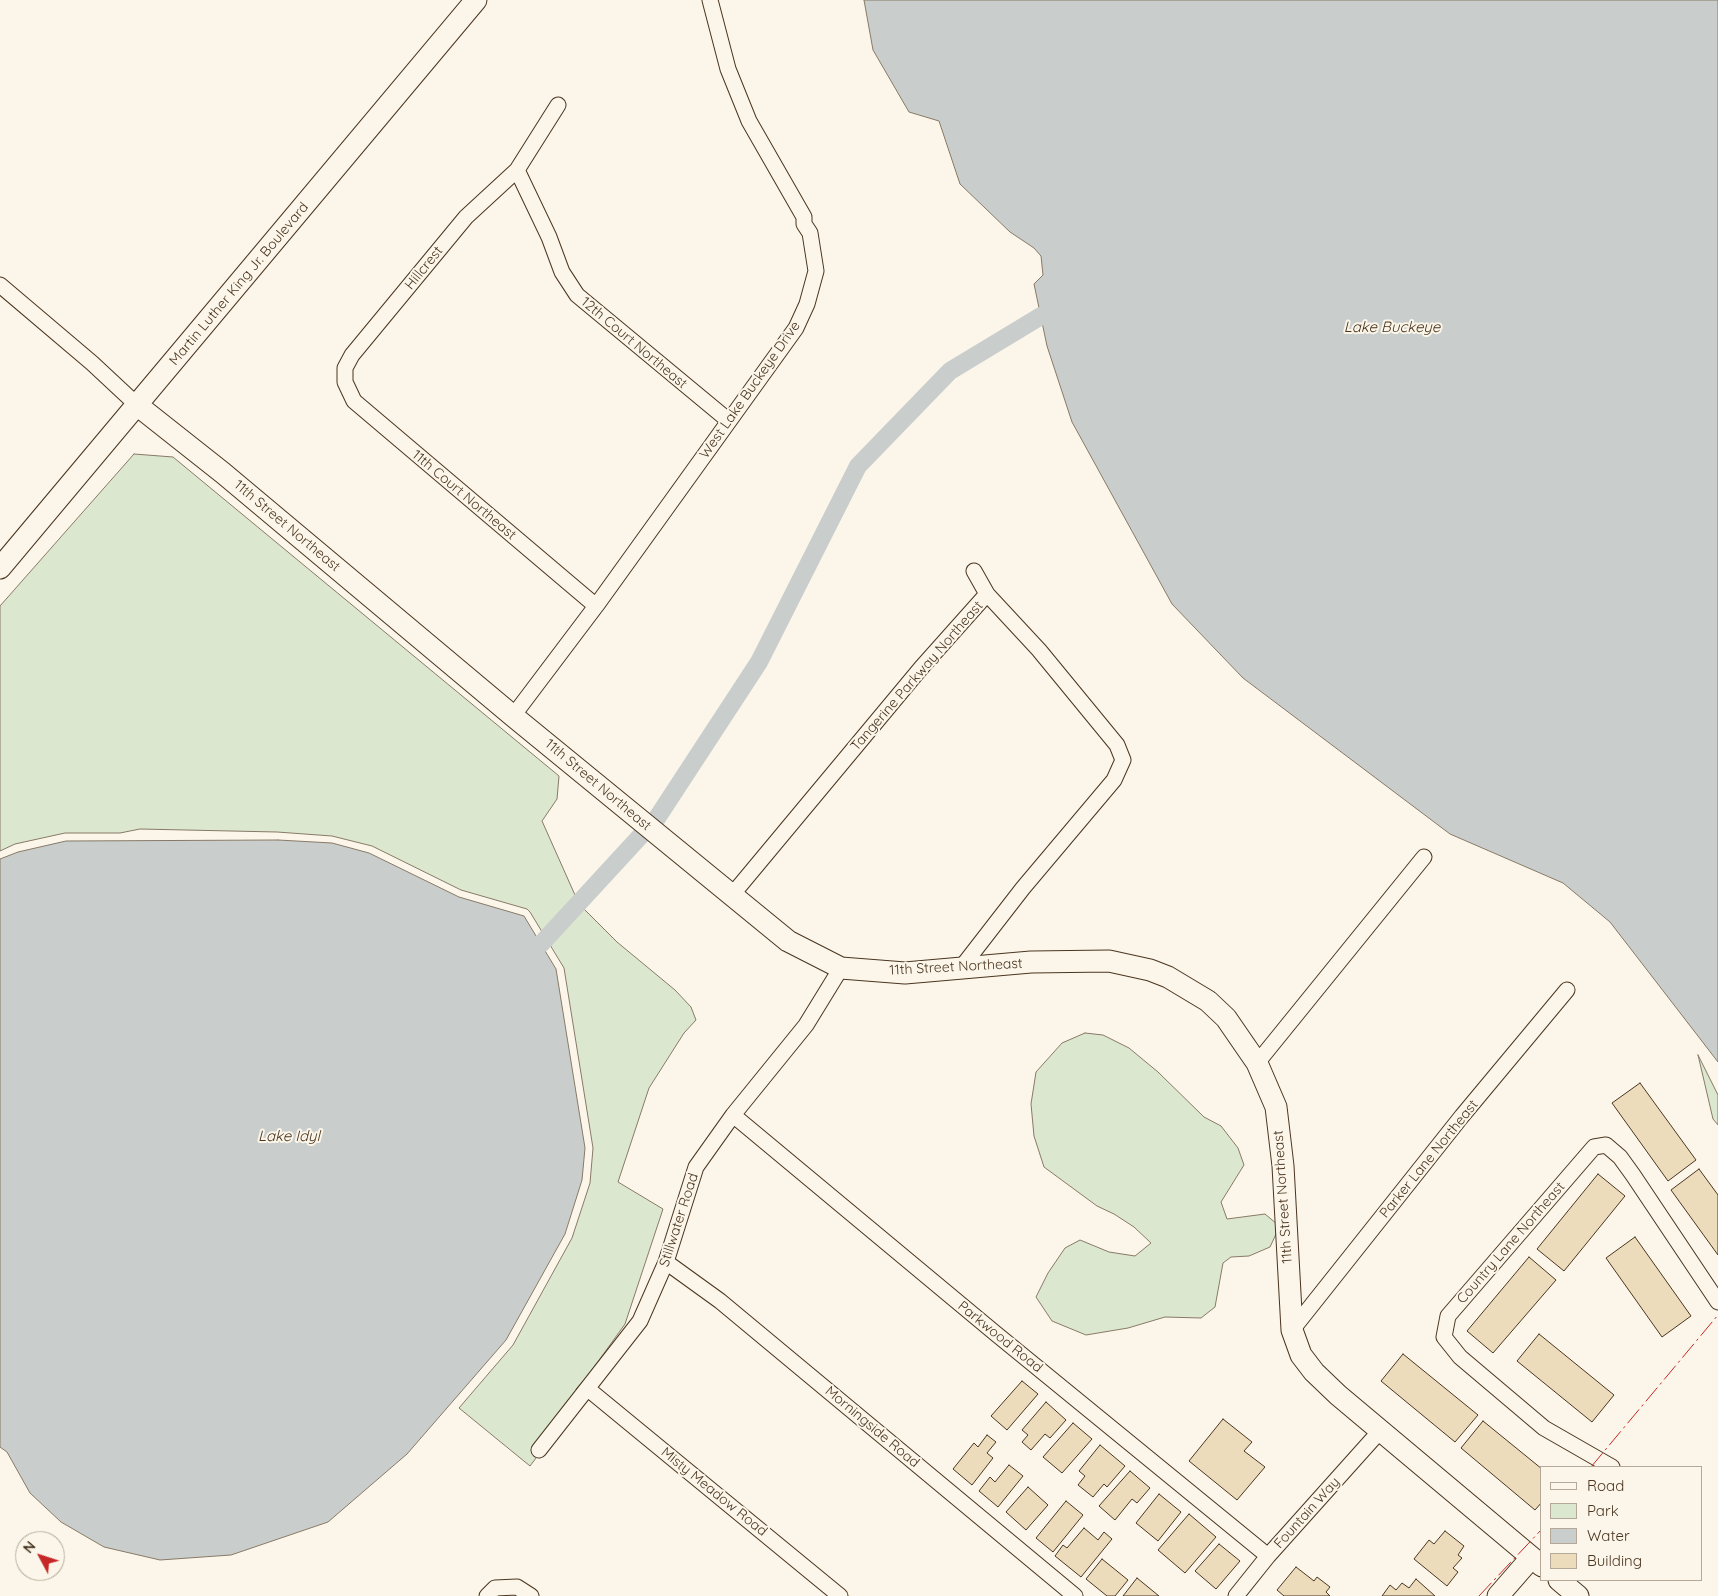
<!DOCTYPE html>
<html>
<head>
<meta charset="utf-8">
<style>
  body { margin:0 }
  #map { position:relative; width:1718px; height:1596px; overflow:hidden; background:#fbf6e9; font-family:Quicksand,sans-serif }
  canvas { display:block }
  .legend { position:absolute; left:1540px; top:1466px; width:162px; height:115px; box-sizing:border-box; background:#fbf6e9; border:1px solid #b4a999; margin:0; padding:6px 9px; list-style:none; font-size:15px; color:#4a3520 }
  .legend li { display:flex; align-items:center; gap:10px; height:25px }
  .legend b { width:25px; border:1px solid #b4a999 }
  .north { position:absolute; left:15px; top:1531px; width:50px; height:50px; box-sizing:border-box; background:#fbf6e9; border:1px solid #b4a999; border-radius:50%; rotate:310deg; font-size:14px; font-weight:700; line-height:20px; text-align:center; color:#4a3520 }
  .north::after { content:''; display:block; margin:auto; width:18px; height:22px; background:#c62828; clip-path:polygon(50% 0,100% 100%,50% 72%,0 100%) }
</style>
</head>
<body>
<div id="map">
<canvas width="1718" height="1596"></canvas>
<ul class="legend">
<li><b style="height:6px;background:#fbf6e9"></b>Road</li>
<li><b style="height:14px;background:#dce7d0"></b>Park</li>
<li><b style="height:14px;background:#c9cecd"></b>Water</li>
<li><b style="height:14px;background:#ecdcbc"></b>Building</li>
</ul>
<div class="north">N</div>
</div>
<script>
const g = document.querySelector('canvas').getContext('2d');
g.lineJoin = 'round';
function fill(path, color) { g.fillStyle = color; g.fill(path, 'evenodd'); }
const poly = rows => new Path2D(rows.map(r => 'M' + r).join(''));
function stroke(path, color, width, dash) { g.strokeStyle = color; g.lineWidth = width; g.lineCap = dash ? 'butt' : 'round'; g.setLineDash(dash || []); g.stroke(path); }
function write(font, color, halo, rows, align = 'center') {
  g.font = font + ' Quicksand,sans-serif'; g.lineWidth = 4; g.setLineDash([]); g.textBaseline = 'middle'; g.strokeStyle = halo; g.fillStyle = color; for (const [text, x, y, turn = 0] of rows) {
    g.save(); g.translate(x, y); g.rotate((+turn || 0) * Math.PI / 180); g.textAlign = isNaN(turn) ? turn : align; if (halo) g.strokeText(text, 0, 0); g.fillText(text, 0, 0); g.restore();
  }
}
const green = poly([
  [134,454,173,457,559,776,557,799,542,821,579,904,617,942,675,990,691,1007,696,1020,684,1033,649,1088,618,1182,663,1209,625,1324,587,1377,576,1389,577,1391,555,1433,530,1466,459,1408,513,1345,572,1238,590,1183,593,1148,564,968,530,912,527,909,461,890,372,846,332,836,277,832,140,829,120,833,65,833,15,844,0,851,0,606,134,454],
  [1085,1033,1103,1035,1129,1048,1158,1072,1204,1117,1221,1126,1238,1148,1244,1165,1221,1202,1227,1219,1265,1214,1277,1224,1277,1232,1270,1247,1249,1256,1231,1257,1223,1263,1215,1307,1201,1318,1165,1317,1128,1328,1086,1335,1052,1321,1036,1297,1048,1273,1065,1248,1080,1240,1109,1252,1135,1256,1151,1243,1134,1227,1114,1214,1097,1206,1044,1167,1034,1136,1031,1104,1036,1072,1062,1043,1085,1033],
  [1698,1055,1718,1095,1718,1125,1713,1119,1698,1055]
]);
const water = poly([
  [864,0,1718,0,1718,1062,1610,922,1563,883,1450,834,1243,678,1172,604,1072,422,1047,346,1034,284,1043,275,1041,256,1034,248,1010,232,960,184,939,121,909,112,873,50,864,0],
  [278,840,332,843,369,853,459,897,524,916,556,969,585,1148,582,1180,565,1234,506,1340,407,1454,328,1522,231,1555,160,1560,104,1547,61,1522,30,1493,7,1452,0,1447,0,859,18,852,66,841,278,840]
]);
const canal = poly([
  [541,944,657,818,759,662,858,466,950,371,1041,316]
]);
const building = poly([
  [1640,1083,1696,1160,1668,1181,1612,1103,1640,1083],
  [1699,1169,1718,1195,1718,1255,1671,1190,1699,1169],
  [1598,1174,1625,1196,1564,1271,1537,1249,1598,1174],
  [1635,1237,1691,1316,1662,1337,1606,1258,1635,1237],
  [1529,1257,1556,1280,1493,1353,1467,1331,1529,1257],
  [1539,1334,1614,1395,1592,1422,1517,1361,1539,1334],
  [1403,1354,1478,1415,1455,1442,1381,1381,1403,1354],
  [1022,1381,1038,1394,1007,1430,991,1416,1022,1381],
  [1046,1402,1066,1420,1050,1438,1045,1434,1031,1450,1022,1442,1028,1435,1022,1430,1046,1402],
  [1223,1419,1252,1442,1244,1451,1265,1467,1237,1500,1189,1461,1223,1419],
  [1483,1421,1542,1469,1542,1502,1535,1510,1461,1448,1483,1421],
  [1073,1423,1092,1439,1062,1473,1043,1457,1073,1423],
  [987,1435,996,1442,987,1453,993,1458,972,1485,953,1469,974,1443,978,1447,987,1435],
  [1100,1445,1125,1466,1107,1487,1104,1484,1093,1497,1078,1485,1085,1476,1079,1471,1100,1445],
  [1009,1465,1023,1476,998,1507,979,1491,990,1477,995,1482,1009,1465],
  [1130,1471,1150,1488,1137,1503,1132,1499,1115,1520,1099,1506,1130,1471],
  [1028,1487,1048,1505,1026,1530,1006,1512,1028,1487],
  [1159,1494,1181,1512,1158,1541,1136,1523,1159,1494],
  [1066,1501,1083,1515,1053,1552,1036,1538,1066,1501],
  [1189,1514,1216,1537,1185,1573,1158,1550,1189,1514],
  [1084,1528,1098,1540,1104,1532,1112,1539,1081,1577,1055,1556,1063,1545,1067,1548,1084,1528],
  [1445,1531,1464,1546,1458,1555,1462,1558,1453,1568,1458,1572,1447,1586,1414,1559,1429,1540,1434,1544,1445,1531],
  [1219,1544,1240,1561,1216,1589,1195,1571,1219,1544],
  [1102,1559,1128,1580,1115,1596,1107,1596,1086,1579,1102,1559],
  [1296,1567,1314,1581,1317,1577,1330,1587,1326,1592,1330,1596,1284,1596,1277,1590,1296,1567],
  [1137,1578,1159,1596,1123,1596,1137,1578],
  [1416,1579,1435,1596,1382,1596,1390,1585,1396,1590,1402,1583,1409,1588,1416,1579]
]);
const street = poly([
  [558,105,517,170,466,217,352,355,345,368,345,382,354,401,596,606],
  [517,170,549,237,562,272,577,295,729,421],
  [0,285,92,363,137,405],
  [513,716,596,606,796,328,807,304,816,271,810,233,804,224,804,217,749,121,728,69,710,0],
  [732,895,921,668,987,594],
  [961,968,1023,888,1114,780,1123,760,1117,745,1039,650,987,594,974,571],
  [1257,1063,1424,857],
  [733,1115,995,1333,1268,1556],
  [666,1262,720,1301,1075,1596],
  [1292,1330,1462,1116,1567,990],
  [588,1389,840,1596],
  [539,1450,640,1321,666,1262,696,1167,733,1115,806,1025,841,968],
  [1612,1467,1544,1428,1460,1357,1444,1337,1448,1316,1594,1147,1606,1145,1620,1157,1633,1175,1718,1302],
  [487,1596,495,1588,517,1587,531,1596],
  [1236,1596,1268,1556,1380,1431]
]);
const secondary = poly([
  [137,405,223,473,513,716,788,941,841,968,905,973,1031,962,1109,961,1150,970,1168,977,1208,1001,1226,1018,1257,1063,1276,1107,1283,1166,1292,1330,1301,1355,1314,1372,1338,1395,1542,1566],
  [0,568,476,0],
  [1559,1580,1578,1596],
  [1498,1596,1531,1558]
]);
const power = poly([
  [1591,1467,1718,1315],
  [1479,1596,1542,1529]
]);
const streetNames = [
  ["Hillcrest",424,268,-51],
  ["Martin Luther King Jr. Boulevard",239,284,-50],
  ["12th Court Northeast",634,343,40],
  ["West Lake Buckeye Drive",750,390,-55],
  ["11th Court Northeast",464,495,40],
  ["11th Street Northeast",287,526,40],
  ["Tangerine Parkway Northeast",917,676,-49],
  ["11th Street Northeast",598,785,40],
  ["11th Street Northeast",956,967,-3],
  ["Parker Lane Northeast",1429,1159,-51],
  ["11th Street Northeast",1283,1197,-94],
  ["Stillwater Road",679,1220,-72],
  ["Country Lane Northeast",1511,1243,-49],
  ["Parkwood Road",1000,1337,39],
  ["Morningside Road",872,1427,40],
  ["Misty Meadow Road",714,1492,39],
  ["Fountain Way",1307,1513,-48]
];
const waterNames = [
  ["Lake Buckeye",1392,327],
  ["Lake Idyl",289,1136]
];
fill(green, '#dce7d0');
stroke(green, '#887966', 1);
fill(water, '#c9cecd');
stroke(water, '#887966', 1);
stroke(canal, '#c9cecd', 18);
fill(building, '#ecdcbc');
stroke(building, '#4a3520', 1);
stroke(street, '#4a3520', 17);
stroke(secondary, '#4a3520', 23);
stroke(street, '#fbf6e9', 15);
stroke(secondary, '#fbf6e9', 21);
stroke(power, '#c62828', 1, [18, 4, 2.5, 4]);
write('14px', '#4a3520', '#fbf6e9', streetNames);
write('italic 15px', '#4a3520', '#fbf6e9', waterNames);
</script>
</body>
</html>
